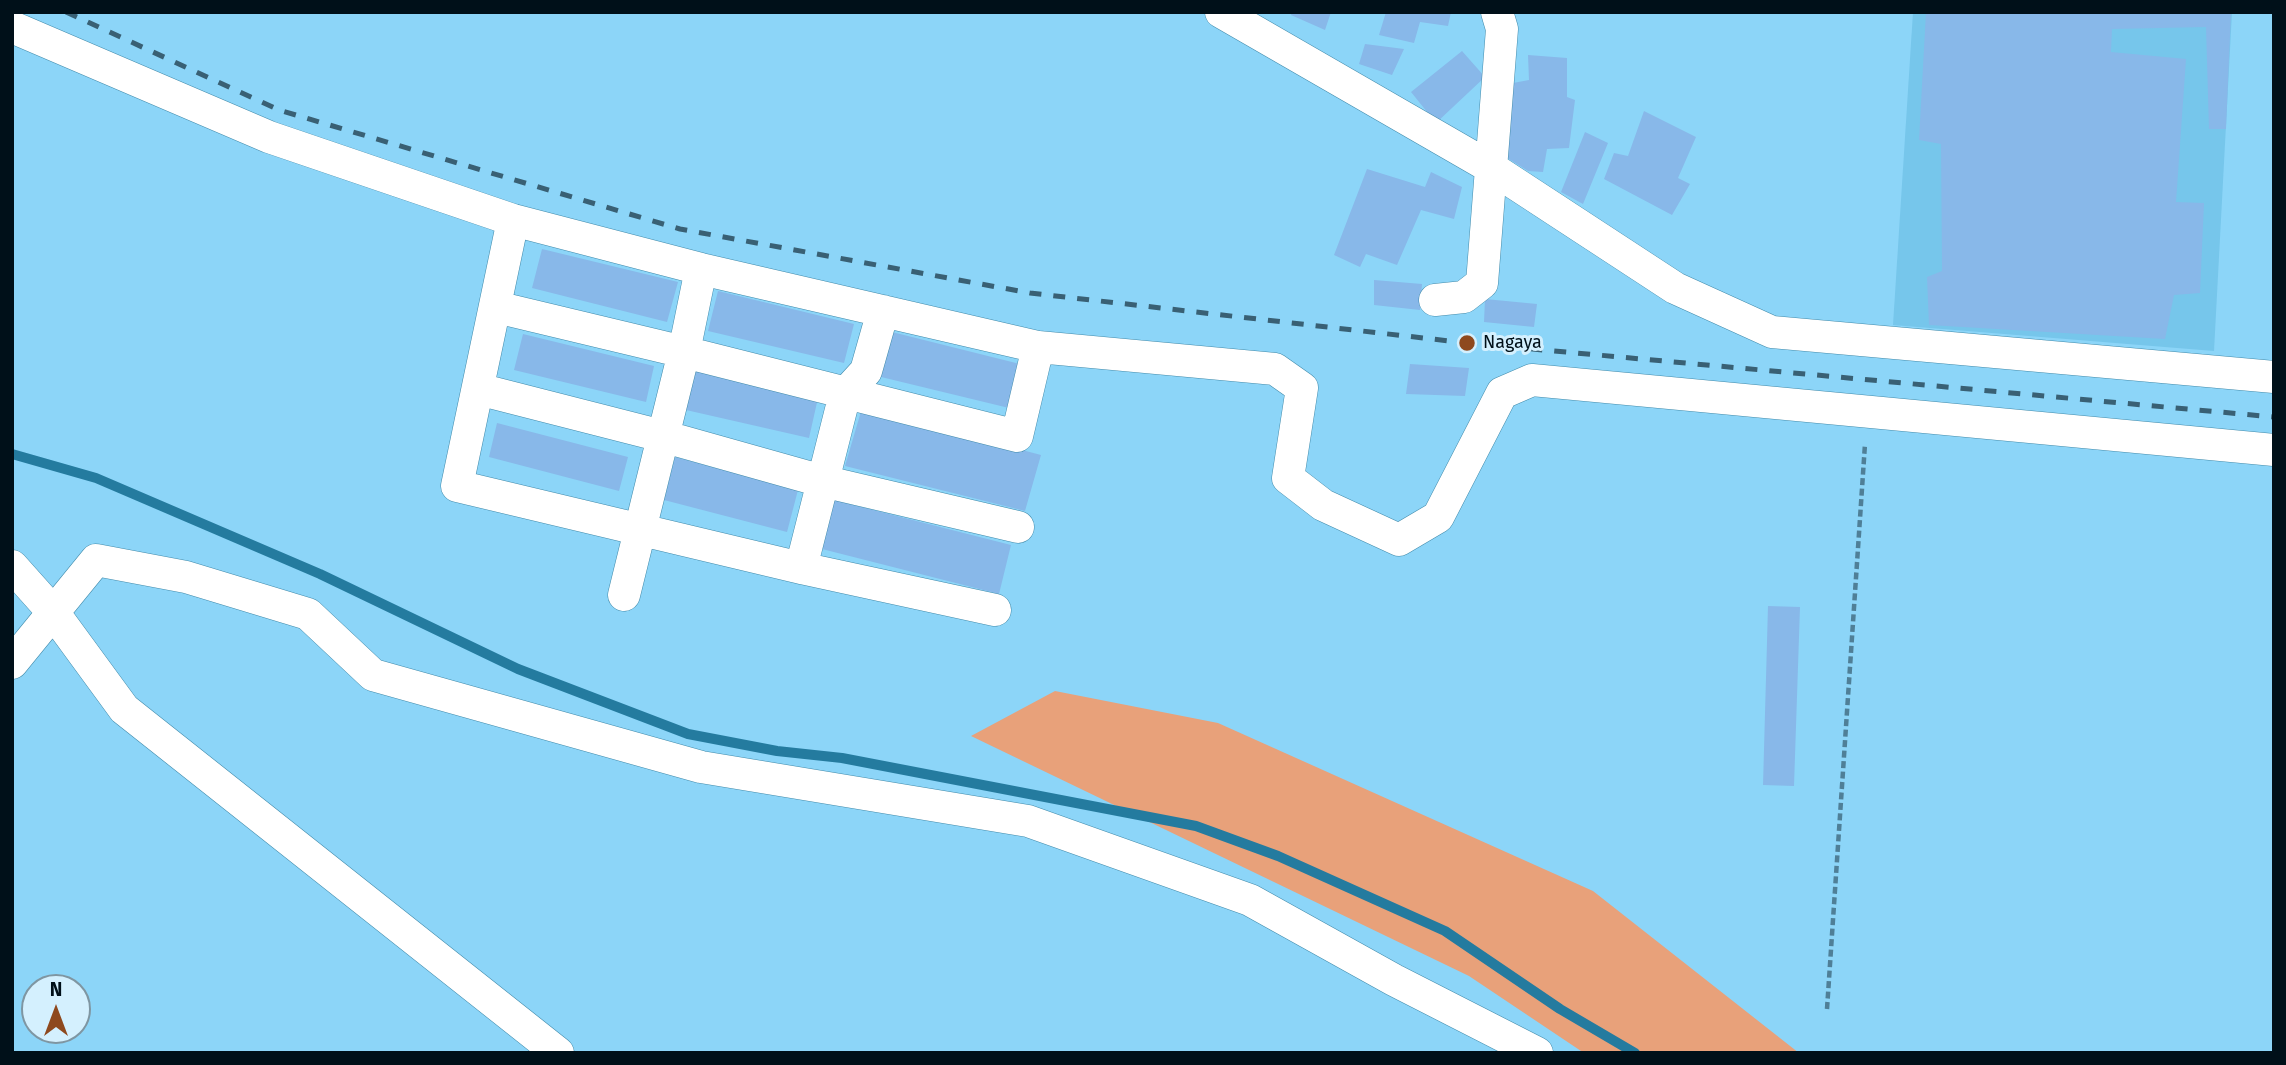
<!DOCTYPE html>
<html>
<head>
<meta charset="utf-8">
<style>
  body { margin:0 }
  #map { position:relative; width:2286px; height:1065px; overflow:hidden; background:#8cd5f8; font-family:"Fira Sans",sans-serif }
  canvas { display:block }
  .frame { position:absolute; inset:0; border:14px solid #001019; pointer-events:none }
  .north { position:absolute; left:21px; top:974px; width:70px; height:70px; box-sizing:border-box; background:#d4f0fe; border:2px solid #7f96a2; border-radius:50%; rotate:0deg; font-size:19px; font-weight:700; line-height:28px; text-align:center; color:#001019 }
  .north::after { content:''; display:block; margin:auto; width:24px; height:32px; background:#8e491e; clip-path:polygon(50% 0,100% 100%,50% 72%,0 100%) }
</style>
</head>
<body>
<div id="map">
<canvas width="2286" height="1065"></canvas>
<div class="frame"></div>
<div class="north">N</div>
</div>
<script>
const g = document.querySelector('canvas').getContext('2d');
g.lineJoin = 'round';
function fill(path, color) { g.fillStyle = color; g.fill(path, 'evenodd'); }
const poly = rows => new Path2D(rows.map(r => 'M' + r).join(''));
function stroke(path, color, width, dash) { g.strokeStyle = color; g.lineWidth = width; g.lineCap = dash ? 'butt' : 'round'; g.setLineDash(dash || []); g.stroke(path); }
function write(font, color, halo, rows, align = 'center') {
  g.font = font + ' "Fira Sans",sans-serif'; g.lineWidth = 6; g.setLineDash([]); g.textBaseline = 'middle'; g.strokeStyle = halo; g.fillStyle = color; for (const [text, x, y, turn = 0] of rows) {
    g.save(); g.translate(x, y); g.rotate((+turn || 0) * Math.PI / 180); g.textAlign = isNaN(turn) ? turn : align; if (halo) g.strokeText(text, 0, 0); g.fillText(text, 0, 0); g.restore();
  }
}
const built = poly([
  [1913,12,2232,12,2214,351,1893,325]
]);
const green = poly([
  [1055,691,1218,723,1593,891,1799,1053,1584,1053,1469,976,971,736]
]);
const stream = poly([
  [12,454,96,478,320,574,518,669,688,734,777,751,842,758,1196,826,1278,856,1445,931,1560,1009,1635,1053]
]);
const building = poly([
  [1292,12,1331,12,1325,30,1291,15],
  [1386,12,1451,12,1448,26,1420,22,1414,43,1379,35],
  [1926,12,2231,13,2226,129,2209,129,2206,27,2112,29,2111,52,2186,59,2176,202,2204,203,2200,293,2174,295,2165,339,1929,325,1927,277,1942,271,1941,144,1919,140],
  [1365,44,1404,49,1392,75,1359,64],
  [1462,51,1485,77,1436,123,1411,92],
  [1528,55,1567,58,1567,97,1575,100,1569,148,1547,149,1543,172,1528,171,1504,156,1513,83,1529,80],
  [1644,111,1696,137,1678,178,1690,184,1672,215,1604,179,1614,153,1628,156],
  [1585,132,1608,143,1583,204,1561,192],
  [1367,169,1425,187,1431,172,1462,187,1454,219,1421,210,1397,265,1366,254,1360,267,1334,255],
  [542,249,678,282,667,322,532,288],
  [1374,280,1422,284,1420,310,1374,305],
  [718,291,854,324,844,363,708,331],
  [1485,299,1537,304,1534,327,1484,322],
  [888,331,1020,364,1009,408,877,376],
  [523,334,654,366,646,402,514,370],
  [1410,364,1469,368,1465,396,1406,394],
  [696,370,818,398,809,438,686,410],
  [862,408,1041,455,1025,511,845,466],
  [497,423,628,457,619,491,489,457],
  [675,457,798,490,787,532,664,500],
  [834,500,1011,545,999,594,822,549],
  [1768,606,1800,607,1794,786,1763,785]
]);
const path = poly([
  [1827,1009,1865,444]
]);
const minor = poly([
  [1221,12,1490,167,1675,288,1772,332,2274,377],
  [12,27,269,137,513,220,701,269,1038,347,1275,369,1302,388,1288,478,1323,505,1399,540,1438,517,1502,393,1532,380,2274,450],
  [513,220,457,486,801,568,995,610],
  [1435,300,1464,297,1482,283,1502,29,1497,12],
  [496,307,684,352,1017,436,1038,347],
  [478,389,662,436,822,481,1018,527],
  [12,566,53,612,124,709,558,1053],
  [801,568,845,394,866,371,883,311],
  [624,595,684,352,701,269],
  [12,663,96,560,186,577,308,614,373,675,701,767,1028,821,1250,900,1394,980,1537,1053]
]);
const rail = poly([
  [66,12,279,110,680,229,1030,293,1467,343,2274,417]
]);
const markers = [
  [1467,343,9,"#8e491e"]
];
const poiNames = [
  ["Nagaya",1483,343]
];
fill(built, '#76c6eb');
fill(green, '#e8a17a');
stroke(stream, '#247b9f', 10);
fill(building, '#88b8e9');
stroke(minor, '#428bab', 33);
stroke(path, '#4f7f97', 4.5, [7, 3.5]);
stroke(minor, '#fff', 32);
stroke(rail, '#396074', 5, [12, 12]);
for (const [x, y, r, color] of markers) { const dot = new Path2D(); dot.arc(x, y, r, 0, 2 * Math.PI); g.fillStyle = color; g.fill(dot); stroke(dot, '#d4f0fe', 2.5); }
write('18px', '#001019', '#d4f0fe', poiNames, 'left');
</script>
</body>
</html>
